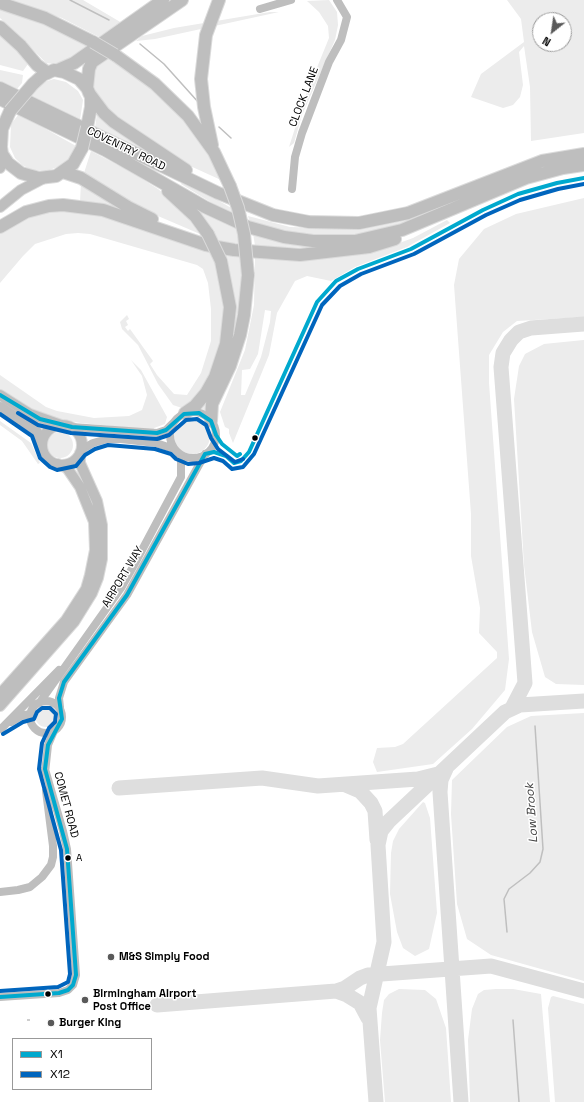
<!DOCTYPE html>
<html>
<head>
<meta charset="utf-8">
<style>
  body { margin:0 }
  #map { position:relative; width:584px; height:1102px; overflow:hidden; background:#fff; font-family:"Space Grotesk",sans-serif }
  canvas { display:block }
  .legend { position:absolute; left:12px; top:1038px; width:140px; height:52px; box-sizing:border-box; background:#fff; border:1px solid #999; margin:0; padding:5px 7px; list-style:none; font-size:12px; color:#000 }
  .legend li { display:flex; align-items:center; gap:8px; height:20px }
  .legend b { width:20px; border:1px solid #999 }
  .north { position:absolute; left:532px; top:12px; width:40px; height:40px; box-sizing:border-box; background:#fff; border:1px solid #999; border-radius:50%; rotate:210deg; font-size:11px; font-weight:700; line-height:16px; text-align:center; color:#000 }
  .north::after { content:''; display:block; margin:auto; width:14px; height:18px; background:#595959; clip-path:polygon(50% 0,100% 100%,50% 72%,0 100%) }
</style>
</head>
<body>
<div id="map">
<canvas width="584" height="1102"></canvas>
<ul class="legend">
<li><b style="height:5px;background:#00a9ce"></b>X1</li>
<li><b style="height:5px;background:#0065bd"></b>X12</li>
</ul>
<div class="north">N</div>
</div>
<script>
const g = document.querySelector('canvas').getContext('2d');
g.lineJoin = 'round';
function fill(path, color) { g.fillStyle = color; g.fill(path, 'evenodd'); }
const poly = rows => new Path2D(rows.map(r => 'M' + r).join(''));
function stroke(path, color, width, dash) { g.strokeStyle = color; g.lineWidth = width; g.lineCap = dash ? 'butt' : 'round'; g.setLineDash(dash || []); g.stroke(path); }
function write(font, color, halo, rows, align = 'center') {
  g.font = font + ' "Space Grotesk",sans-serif'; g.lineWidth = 3; g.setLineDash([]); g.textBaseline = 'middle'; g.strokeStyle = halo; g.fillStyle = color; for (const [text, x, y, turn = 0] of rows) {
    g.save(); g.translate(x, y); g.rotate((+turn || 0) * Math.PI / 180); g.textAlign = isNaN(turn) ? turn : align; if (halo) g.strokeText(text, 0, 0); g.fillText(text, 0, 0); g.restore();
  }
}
const green = poly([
  [8,0,83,0,122,23,101,38,62,18],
  [329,0,337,12,338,25,335,40,302,115,294,143,289,147,305,97,329,38,328,26,319,12,307,1],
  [507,0,584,0,584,133,531,141,530,87,524,46,519,52,523,85,520,97,513,105,503,108,471,97,481,74,524,42,521,19],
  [540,20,564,20,564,44,540,44],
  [0,7,40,22,91,47,66,61,53,64,46,63,20,36,0,18],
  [270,12,279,12,155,39,136,41,142,36,174,28],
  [0,34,15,47,28,64,23,71,0,65],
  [102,55,125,68,144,82,172,107,190,128,206,151,221,180,188,165,112,114,97,95,93,85,95,63],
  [0,70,23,75,22,83,17,89,0,82],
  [54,79,66,82,78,91,83,100,80,120,30,97,44,82],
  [97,113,162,161,95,128],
  [19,114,76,146,68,160,62,165,47,171,32,170,22,165,15,158,10,147,11,124],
  [91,151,133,173,158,189,179,206,200,234,144,210,84,173],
  [183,180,233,209,235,217,181,184],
  [81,182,127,211,80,202],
  [182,196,237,227,239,244,219,241,213,230],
  [584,198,584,317,517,321,503,332,489,355,489,383,509,659,505,690,472,729,433,764,377,772,373,762,377,748,395,747,403,744,497,658,497,652,479,633,480,608,471,556,471,514,454,285,459,259,484,229,516,214],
  [42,210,89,211,209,248,216,262,225,295,221,352,198,398,182,408,173,405,158,384,138,345,122,329,120,322,127,315,129,319,126,321,128,325,125,327,128,331,130,329,153,361,150,364,157,375,174,394,187,395,201,373,211,341,211,309,208,283,203,269,197,265,90,234,78,233,66,234,35,244,23,256,0,283,0,229],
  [248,216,290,227,322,228,375,226,411,219,412,221,363,234,334,238,286,233,250,223],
  [447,220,450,223,407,247,355,267,331,281,307,276,295,281,277,313,269,355,233,443,229,433,229,429,225,427,220,412,245,350,254,305,255,257,301,261,380,250,413,238],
  [265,310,271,311,270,322,261,357,245,395,241,395,242,370,250,369,258,354],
  [253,233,312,245,327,249,255,246],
  [223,251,242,255,244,274,241,315,207,413,197,408,225,358,225,255],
  [584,340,584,685,556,684,545,677,532,632,524,565,514,399,519,366,525,354,544,344],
  [131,360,141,370,167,417,165,424,154,428,154,430,81,423,46,417,34,412,0,390,0,375,46,407,57,411,94,418,129,416,142,410,147,395,142,376],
  '174 436a18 18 0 1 1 36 0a18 18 0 1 1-36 0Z',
  [0,421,31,443,40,463,38,464,22,441,0,425],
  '47 445a13 13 0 1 1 26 0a13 13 0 1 1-26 0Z',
  '35 716a11 11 0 1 1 22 0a11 11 0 1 1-22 0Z',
  [584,713,584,981,491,955,467,939,457,904,451,814,452,780,507,727,531,716],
  [423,802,425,803,430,818,437,913,429,949,415,956,403,948,397,932,390,894,391,853,393,841,399,829],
  [399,989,425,990,436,999,446,1028,451,1102,385,1102,380,1040,382,1013,384,1000,389,994],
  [496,989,513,989,541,994,550,1102,470,1102,468,1040,472,1009,478,994,484,990],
  [553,996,584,1004,584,1102,555,1102,548,1008,551,997]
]);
const stream = poly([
  [70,0,109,20],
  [140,44,164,64,199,103],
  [219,127,231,138],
  [507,932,504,899,509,889,530,873,540,862,543,849,535,726],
  [513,1020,519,1102]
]);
const taxiway = poly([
  [512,708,525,683,501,367,503,353,511,340,519,332,531,328,584,324],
  [446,769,441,780,440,792,461,1102],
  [346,785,360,791,371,803,375,811,377,840],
  [119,788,262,778,318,786,418,779,438,774],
  [336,991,347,995,360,1003,368,1018],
  [157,1005,336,991,345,988,360,978,368,975,491,966,584,991],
  [376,1102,369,1008,384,942,378,845,381,831,389,821,505,712,520,705,584,701]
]);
const minor = poly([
  [260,9,291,0],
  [292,189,295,157,302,133,329,62,341,40,347,17,337,0],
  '170 435a23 23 0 1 1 46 0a23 23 0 1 1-46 0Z',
  [72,427,157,433,166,430,172,424],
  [81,450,93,443,107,439,121,439,156,443,174,449],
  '30 717a16 16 0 1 1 32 0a16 16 0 1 1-32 0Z',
  [40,702,121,588,134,565,181,477,181,459,179,454],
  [60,707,59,698,64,682,127,595,205,454],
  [11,722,21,716,30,714],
  [1,729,59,670],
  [45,773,48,745,54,731],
  [0,892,18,890,30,887,42,877,51,865,53,857,53,846,46,791],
  [0,997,59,993,68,990,73,985,76,975,67,849,63,831,45,769]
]);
const major = poly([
  [0,168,2,154],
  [0,207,21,190,44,178],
  [0,395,30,414,61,425],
  [0,407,31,427,37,432,42,445],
  '42 445a20 20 0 1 1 40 0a20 20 0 1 1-40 0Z',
  [0,694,66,620,86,589,90,575,95,550,94,522,80,487,67,468,58,464],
  [0,706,74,622,92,593,98,578,102,559,102,525,97,501,80,463,80,453]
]);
const highway = poly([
  [0,3,45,18,93,42],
  [0,27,21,46,37,65,48,73],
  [115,55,155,84,188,116,214,152,230,186],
  [58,70,74,63,163,0],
  [33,84,43,75,54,70,64,72,79,79,87,88,91,97,91,107,87,127],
  [0,88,218,193,273,215,309,222,359,223,408,213,542,161,584,154],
  [87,88,89,69,92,62,182,0],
  [89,93,104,113,114,122,186,170],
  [0,99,105,150,205,207,248,227,284,237,313,241,355,241,402,230,526,178,563,168,584,165],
  [10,111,2,129,1,147,2,154,8,163,21,173,39,178,56,176,73,164,82,148],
  [212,145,204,107,201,79,206,35,219,0],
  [63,172,81,178,128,207,152,219],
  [168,191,195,216,208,234],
  [0,227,26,212,49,206,63,205,103,210,206,245,234,250,300,255,369,247,395,239],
  [185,413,195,406,206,393,215,377,226,344,230,307,221,261],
  [211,421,212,404,230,366,240,335,244,315,248,275]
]);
const rail = poly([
  [27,1020,30,1020]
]);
const highwayBridge = poly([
  [93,42,115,55],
  [10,111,33,84],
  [82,148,87,127],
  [230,186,238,208,244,234,248,275],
  [208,234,221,261]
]);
const bus1 = poly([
  [0,395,40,419,72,427,157,433,166,430,184,414,199,413,211,421,216,435,222,444,237,456,240,454],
  [0,997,59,993,68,990,73,985,76,975,67,849,45,769,48,745,62,719,59,698,64,682,127,595,205,454,214,452,226,456,234,463,241,461,249,452,317,302,336,281,358,269,411,249,483,210,518,194,557,183,584,178]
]);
const bus2 = poly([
  [18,413,38,425,71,433,157,439,169,435,186,420,197,419,206,425,211,438,218,449,235,462,243,459],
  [0,414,32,436,40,458,50,467,57,470,76,466,85,455,95,449,108,445,155,449,171,454,176,459,188,464,199,463,214,458,223,461,232,469,243,467,254,454,322,305,340,286,361,274,414,254,486,215,520,200,558,189,584,184],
  [0,991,58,987,68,982,70,974,61,850,39,769,42,743,49,728,55,722,56,714,50,708,42,708,37,712,34,719,23,722,3,734]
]);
const markers = [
  [255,438,3.5,"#000"],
  [68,858,3.5,"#000"],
  [111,957,4,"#595959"],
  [48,994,3.5,"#000"],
  [85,1000,4,"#595959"],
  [51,1023,4,"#595959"]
];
const busNames = [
  ["A",76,858]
];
const streetNames = [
  ["CLOCK LANE",304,97,-69],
  ["COVENTRY ROAD",126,149,26],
  ["AIRPORT WAY",123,577,-59],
  ["COMET ROAD",66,805,75]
];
const poiNames = [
  ["M&S Simply Food",119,957],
  ["Birmingham Airport",93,994],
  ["Post Office",93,1007],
  ["Burger King",59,1023]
];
const waterNames = [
  ["Low Brook",532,813,-94]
];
fill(green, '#ececec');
stroke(stream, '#bfbfbf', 1.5);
stroke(taxiway, '#dedede', 15);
stroke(major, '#dbdbdb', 12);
stroke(highway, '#dbdbdb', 14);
stroke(minor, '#bebebe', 8);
stroke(major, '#bebebe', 10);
stroke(highway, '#bebebe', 12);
stroke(rail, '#bebebe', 1.5, [6, 2, 1, 2]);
stroke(highwayBridge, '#dbdbdb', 14, []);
stroke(highwayBridge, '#bebebe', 12);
stroke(bus1, '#00a9ce', 4);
stroke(bus2, '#0065bd', 4);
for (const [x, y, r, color] of markers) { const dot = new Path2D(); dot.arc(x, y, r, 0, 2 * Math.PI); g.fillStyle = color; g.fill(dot); stroke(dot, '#fff', 1.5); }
write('10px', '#000', '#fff', busNames, 'left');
write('11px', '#000', '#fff', streetNames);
write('bold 11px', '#000', '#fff', poiNames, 'left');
write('italic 12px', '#444', '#fff', waterNames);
</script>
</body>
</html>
